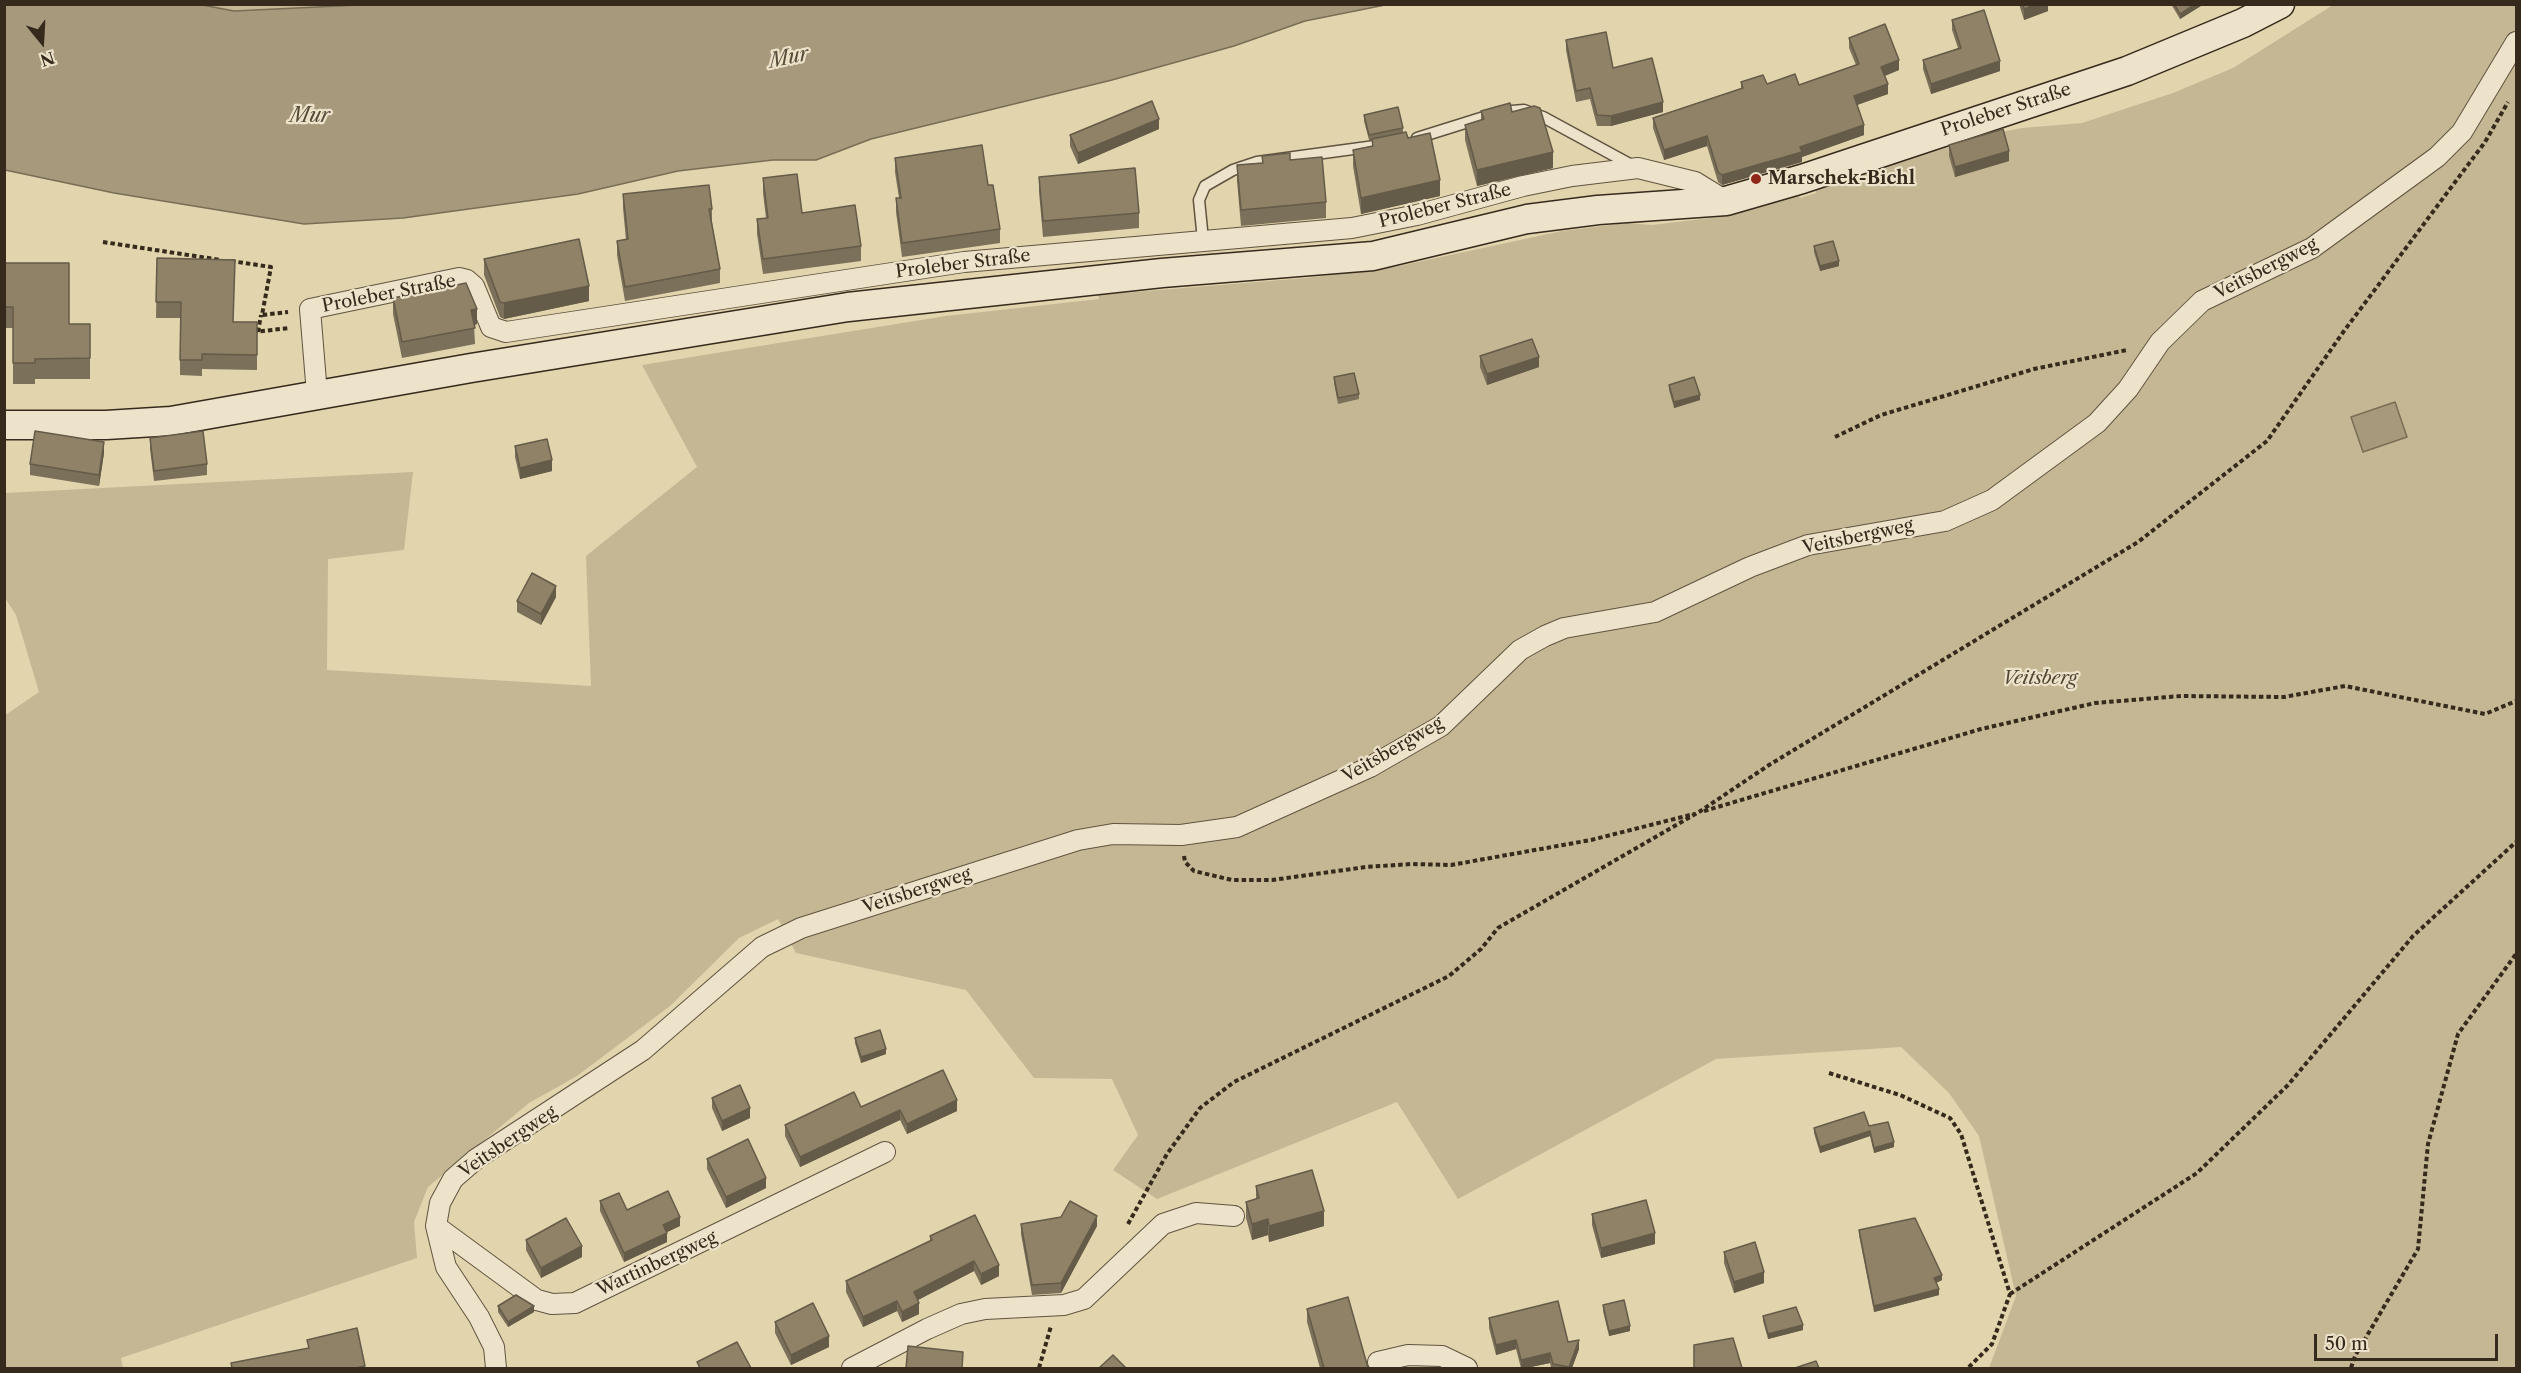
<!DOCTYPE html>
<html>
<head>
<meta charset="utf-8">
<style>
  body { margin:0 }
  #map { position:relative; width:2521px; height:1373px; overflow:hidden; background:#e2d4ad; font-family:"Libre Caslon Text",serif }
  canvas { display:block }
  .frame { position:absolute; inset:0; border:6px solid #352a1c; pointer-events:none }
  .north { position:absolute; left:12px; top:12px; width:60px; height:60px; -webkit-text-stroke:4px #ece3ca; paint-order:stroke; rotate:162deg; font-size:16px; font-weight:700; line-height:24px; text-align:center; color:#352a1c }
  .north::after { content:''; display:block; margin:auto; width:21px; height:27px; background:#352a1c; clip-path:polygon(50% 0,100% 100%,50% 72%,0 100%) }
  .scale { position:absolute; left:2314px; top:1334px; width:184px; height:27px; box-sizing:border-box; border:3px solid #352a1c; border-top:0; padding-left:8px; font-size:18px; line-height:21px; white-space:nowrap; color:#352a1c; -webkit-text-stroke:4px #ece3ca; paint-order:stroke }
</style>
</head>
<body>
<div id="map">
<canvas width="2521" height="1373"></canvas>
<div class="frame"></div>
<div class="north">N</div>
<div class="scale">50 m</div>
</div>
<script>
const g = document.querySelector('canvas').getContext('2d');
g.lineJoin = 'round';
function fill(path, color) { g.fillStyle = color; g.fill(path, 'evenodd'); }
const poly = rows => new Path2D(rows.map(r => 'M' + r).join(''));
function stroke(path, color, width, dash) { g.strokeStyle = color; g.lineWidth = width; g.lineCap = dash ? 'butt' : 'round'; g.setLineDash(dash || []); g.stroke(path); }
function write(font, color, halo, rows, align = 'center') {
  g.font = font + ' "Libre Caslon Text",serif'; g.lineWidth = 4.5; g.setLineDash([]); g.textBaseline = 'middle'; g.strokeStyle = halo; g.fillStyle = color; for (const [text, x, y, turn = 0] of rows) {
    g.save(); g.translate(x, y); g.rotate((+turn || 0) * Math.PI / 180); g.textAlign = isNaN(turn) ? turn : align; if (halo) g.strokeText(text, 0, 0); g.fillText(text, 0, 0); g.restore();
  }
}
const green = poly([
  [197,5,380,5,234,11],
  [2333,5,2516,5,2516,1368,1989,1368,2016,1296,1979,1136,1949,1093,1901,1047,1716,1059,1458,1199,1397,1102,1157,1199,1113,1170,1138,1135,1112,1079,1034,1078,966,990,796,953,778,919,739,938,670,1006,577,1076,529,1103,428,1187,414,1222,417,1258,121,1358,123,1368,5,1368,4,716,39,692,16,615,5,598,5,493,413,472,404,550,328,559,327,670,591,686,586,556,697,467,642,365,946,316,1099,299,1098,295,1306,278,1399,266,1562,231,1627,223,1652,225,1727,216,1799,195,1800,198,1816,193,1816,189,1985,135,2022,128,2082,123,2173,93,2233,68]
]);
const water = poly([
  [197,4,234,11,380,4,1385,5,1305,21,1234,46,1112,80,871,139,816,160,773,160,678,171,578,194,403,218,304,224,114,193,5,170,5,5,197,4],
  [2395,402,2407,437,2363,452,2351,417,2395,402]
]);
const path = poly([
  [103,242,221,260],
  [231,261,271,267,262,315,288,312],
  [253,332,290,328],
  [258,332,261,315],
  [1835,437,1881,415,2034,369,2127,350],
  [1704,811,1981,729,2095,703,2181,696,2284,697,2345,686,2485,714,2516,701],
  [1184,856,1185,862,1194,871,1232,880,1272,880,1366,867,1412,864,1451,865,1591,840,1694,814],
  [1829,1073,1900,1095,1950,1118,1961,1134,2010,1294,1992,1344,1968,1368],
  [1128,1224,1167,1154,1200,1108,1234,1082,1449,976,1481,949,1498,928,1699,812,1769,765,2138,542,2267,441,2344,331,2485,142,2508,102],
  [2010,1294,2197,1173,2288,1085,2413,936,2516,842],
  [1039,1368,1051,1326],
  [2351,1368,2355,1356,2418,1249,2428,1144,2458,1034,2516,954]
]);
const lane = poly([
  [1417,138,1500,112,1524,110,1543,117,1635,167],
  [1203,240,1199,200,1205,186,1233,170,1257,162,1375,146]
]);
const street = poly([
  [317,394,310,309,459,278,467,280,474,286,491,327,506,332,964,262,1352,228,1417,215,1523,186,1572,176,1638,168,1695,182,1726,201],
  [436,1226,537,1300,552,1304,575,1303,885,1152],
  [1378,1362,1408,1355,1442,1356,1467,1368],
  [496,1368,494,1347,479,1317,446,1267,436,1226,440,1203,453,1179,476,1159,643,1050,762,947,801,928,1078,840,1113,834,1181,835,1237,827,1370,767,1441,726,1520,650,1545,636,1564,628,1655,612,1750,567,1808,545,1945,521,1992,500,2097,423,2128,389,2160,342,2202,301,2312,248,2437,157,2462,132,2516,42],
  [852,1368,927,1329,961,1314,985,1309,1064,1305,1084,1299,1163,1224,1196,1213,1234,1216]
]);
const secondary = poly([
  [4,425,106,425,171,421,471,368,848,307,1162,273,1373,256,1527,219,1598,210,1726,201,1802,179,2127,71,2243,23,2280,4]
]);
const wall = poly([
  [2019,4,2048,4,2048,11,2024,20],
  [2171,4,2204,4,2180,19],
  [1952,20,2000,71,1931,94,1923,69,1923,60,1958,48,1952,30],
  [1849,38,1899,70,1885,76,1888,94,1857,105,1864,135,1802,157,1802,162,1722,185,1718,182,1707,146,1664,160,1653,128,1653,118,1741,89,1741,82,1767,84,1799,85,1856,65,1849,48],
  [1566,40,1613,68,1663,112,1611,126,1597,126,1590,99,1576,102,1566,50],
  [1481,111,1512,112,1553,168,1477,186,1465,140,1465,125,1481,120],
  [1364,115,1403,128,1403,133,1408,138,1440,196,1361,214,1353,166,1353,150,1372,146,1372,140,1369,140,1364,121],
  [1159,129,1078,164,1070,146,1070,135],
  [1949,145,2009,161,1955,177,1949,156],
  [895,158,988,185,1000,229,1000,243,902,257,896,212,896,198,899,198,895,172],
  [1290,160,1326,202,1326,218,1241,226,1237,181,1237,165],
  [1039,177,1139,213,1139,228,1043,237,1039,192],
  [763,178,802,213,861,246,861,261,763,274,757,234,757,219,766,218,763,193],
  [623,194,712,209,712,223,720,269,720,283,625,301,617,255,617,241,626,240,623,208],
  [1814,246,1839,266,1820,271,1814,252],
  [157,258,234,322,257,322,257,370,202,369,202,376,180,375,180,318,156,318],
  [484,259,589,301,504,319,500,317,484,275],
  [4,263,69,324,90,324,90,379,35,379,35,384,13,384,13,328,4,328],
  [393,298,477,324,474,325,475,344,402,358,393,314],
  [1480,356,1539,367,1487,385,1480,367],
  [1334,377,1359,394,1359,399,1338,404,1334,383],
  [1669,385,1700,400,1674,408,1669,390],
  [150,438,207,464,207,475,154,481,150,449],
  [515,446,552,471,520,479,515,457],
  [104,453,99,486,30,475,30,464],
  [556,597,541,625,517,612,517,601],
  [855,1038,886,1054,861,1063,855,1043],
  [712,1098,750,1118,722,1131,712,1108],
  [861,1107,957,1111,907,1134,900,1120,800,1167,785,1136,785,1125],
  [1869,1126,1894,1147,1874,1153,1870,1136,1820,1153,1814,1133,1814,1128],
  [707,1159,766,1188,726,1208,707,1169],
  [1256,1186,1324,1226,1269,1242,1268,1235,1252,1240,1246,1218,1246,1202,1256,1199],
  [600,1201,627,1210,680,1226,667,1232,667,1242,624,1262,600,1211],
  [1592,1214,1655,1244,1601,1258,1592,1225],
  [1061,1217,1097,1226,1061,1293,1032,1295,1021,1234,1021,1224],
  [1859,1230,1942,1280,1936,1283,1939,1295,1874,1312,1859,1235],
  [930,1236,999,1276,981,1285,974,1271,918,1300,919,1314,902,1322,897,1311,863,1327,846,1292,846,1281,930,1241],
  [526,1240,582,1257,541,1278,526,1250],
  [1724,1252,1764,1283,1734,1293,1724,1263],
  [1603,1305,1630,1331,1609,1336,1603,1311],
  [498,1306,534,1312,508,1327,498,1312],
  [1307,1309,1368,1368,1320,1368,1307,1322],
  [1763,1316,1803,1330,1768,1339,1763,1321],
  [1489,1318,1568,1342,1579,1349,1572,1368,1551,1368,1550,1363,1526,1368,1521,1368,1516,1349,1496,1355,1489,1328],
  [775,1322,829,1347,791,1365,775,1333]
]);
const shadedWall = poly([
  [2038,4,2048,4,2048,11,2024,20,2024,9],
  [2195,4,2204,4,2180,19,2180,14],
  [1899,60,1899,70,1881,77,1881,67],
  [2000,61,2000,71,1931,94,1931,84],
  [1888,84,1888,94,1854,106,1854,96],
  [1663,102,1663,112,1611,126,1611,116],
  [1159,119,1159,129,1078,164,1078,153],
  [1864,125,1864,135,1802,157,1802,162,1722,185,1722,175],
  [1707,136,1707,146,1664,160,1664,150],
  [2009,151,2009,161,1955,177,1955,167],
  [1553,152,1553,168,1477,186,1477,170],
  [1440,180,1440,196,1361,214,1361,198],
  [1839,261,1839,266,1820,271,1820,266],
  [589,286,589,301,504,319,504,303],
  [477,309,477,324,471,326,471,310],
  [1539,357,1539,367,1487,385,1487,374],
  [1700,395,1700,400,1674,408,1674,402],
  [104,442,104,453,99,486,99,475],
  [552,460,552,471,520,479,520,468],
  [556,586,556,597,541,625,541,614],
  [886,1049,886,1054,861,1063,861,1057],
  [957,1100,957,1111,907,1134,907,1124],
  [750,1108,750,1118,722,1131,722,1121],
  [900,1110,900,1120,800,1167,800,1157],
  [1870,1131,1870,1136,1820,1153,1820,1147],
  [1894,1142,1894,1147,1874,1153,1874,1148],
  [766,1178,766,1188,726,1208,726,1197],
  [1324,1211,1324,1226,1269,1242,1269,1226],
  [1097,1216,1097,1226,1061,1293,1061,1283],
  [680,1217,680,1226,663,1234,663,1225],
  [1268,1219,1268,1235,1252,1240,1252,1224],
  [667,1233,667,1242,624,1262,624,1253],
  [1655,1233,1655,1244,1601,1258,1601,1248],
  [582,1246,582,1257,541,1278,541,1268],
  [974,1261,974,1271,914,1302,914,1292],
  [999,1265,999,1276,981,1285,981,1274],
  [1764,1272,1764,1283,1734,1293,1734,1282],
  [1942,1275,1942,1280,1934,1284,1934,1278],
  [1939,1289,1939,1295,1874,1312,1874,1306],
  [897,1301,897,1311,863,1327,863,1317],
  [919,1303,919,1314,902,1322,902,1312],
  [534,1306,534,1312,508,1327,508,1322],
  [1803,1325,1803,1330,1768,1339,1768,1334],
  [1630,1326,1630,1331,1609,1336,1609,1331],
  [829,1336,829,1347,791,1365,791,1355],
  [1516,1340,1516,1349,1496,1355,1496,1345],
  [1579,1340,1579,1349,1572,1368,1569,1368],
  [1550,1353,1550,1363,1526,1368,1521,1368,1521,1360]
]);
const building = poly([
  [2023,4,2038,4,2024,9,2023,4],
  [2174,4,2195,4,2180,14,2174,4],
  [1984,10,2000,61,1931,84,1923,60,1961,48,1952,20,1984,10],
  [1885,24,1899,60,1881,67,1888,84,1854,96,1864,125,1800,147,1802,152,1722,175,1718,172,1707,136,1664,150,1653,118,1743,88,1741,82,1763,75,1767,84,1795,74,1799,85,1859,64,1849,38,1885,24],
  [1606,32,1613,68,1652,58,1663,102,1611,116,1597,115,1590,88,1576,91,1566,40,1606,32],
  [1152,101,1159,119,1078,153,1070,135,1152,101],
  [1510,103,1512,112,1534,106,1540,108,1553,152,1477,170,1465,125,1484,119,1481,111,1510,103],
  [1398,107,1403,128,1369,135,1364,115,1398,107],
  [2003,129,2009,151,1955,167,1949,145,2003,129],
  [1406,132,1408,138,1430,133,1440,180,1361,198,1353,150,1373,146,1372,139,1406,132],
  [982,145,988,185,993,185,1000,229,902,243,896,198,901,198,895,158,982,145],
  [1290,153,1290,160,1322,157,1326,202,1241,210,1237,165,1263,163,1262,156,1290,153],
  [1135,168,1139,213,1043,221,1039,177,1135,168],
  [797,174,802,213,855,205,861,246,763,259,757,219,768,218,763,178,797,174],
  [709,185,712,209,709,209,720,269,625,287,617,241,628,239,623,194,709,185],
  [579,239,589,286,504,303,500,302,484,259,579,239],
  [1833,241,1839,261,1820,266,1814,246,1833,241],
  [157,258,235,260,233,322,257,322,257,355,202,354,202,360,180,360,181,302,156,302,157,258],
  [4,263,69,263,69,324,90,324,90,358,35,359,35,363,13,363,13,307,4,307,4,263],
  [466,283,477,309,471,310,475,328,402,342,393,298,466,283],
  [1532,339,1539,357,1487,374,1480,356,1532,339],
  [1354,373,1359,394,1338,398,1334,377,1354,373],
  [1694,377,1700,395,1674,402,1669,385,1694,377],
  [35,431,104,442,99,475,30,464,35,431],
  [203,431,207,464,154,471,150,438,203,431],
  [547,439,552,460,520,468,515,446,547,439],
  [532,573,556,586,541,614,517,601,532,573],
  [880,1030,886,1049,861,1057,855,1038,880,1030],
  [943,1070,957,1100,907,1124,900,1110,800,1157,785,1125,854,1092,861,1107,943,1070],
  [740,1085,750,1108,722,1121,712,1098,740,1085],
  [1864,1112,1869,1126,1888,1122,1894,1142,1874,1148,1870,1131,1820,1147,1814,1128,1864,1112],
  [748,1139,766,1178,726,1197,707,1159,748,1139],
  [1312,1170,1324,1211,1269,1226,1268,1219,1252,1224,1246,1202,1259,1198,1256,1186,1312,1170],
  [668,1191,680,1217,663,1225,667,1233,624,1253,600,1201,619,1193,627,1210,668,1191],
  [1646,1200,1655,1233,1601,1248,1592,1214,1646,1200],
  [1070,1201,1097,1216,1061,1283,1032,1285,1021,1224,1061,1217,1070,1201],
  [975,1215,999,1265,981,1274,974,1261,914,1292,919,1303,902,1312,897,1301,863,1317,846,1281,932,1240,930,1236,975,1215],
  [566,1218,582,1246,541,1268,526,1240,566,1218],
  [1915,1218,1942,1275,1934,1278,1939,1289,1874,1306,1859,1230,1915,1218],
  [1755,1242,1764,1272,1734,1282,1724,1252,1755,1242],
  [516,1295,534,1306,508,1322,498,1306,516,1295],
  [1348,1297,1368,1368,1324,1368,1307,1309,1348,1297],
  [1624,1300,1630,1326,1609,1331,1603,1305,1624,1300],
  [1558,1301,1568,1342,1579,1340,1569,1367,1553,1364,1550,1353,1521,1360,1516,1340,1496,1345,1489,1318,1558,1301],
  [813,1303,829,1336,791,1355,775,1322,813,1303],
  [1796,1307,1803,1325,1768,1334,1763,1316,1796,1307],
  [357,1328,365,1366,356,1368,232,1368,231,1363,309,1348,307,1340,357,1328],
  [1733,1338,1742,1368,1694,1368,1694,1345,1733,1338],
  [737,1342,751,1368,700,1368,697,1362,737,1342],
  [908,1346,963,1352,962,1368,906,1368,908,1346],
  [1113,1355,1126,1368,1099,1368,1113,1355],
  [1816,1361,1819,1368,1795,1368,1816,1361]
]);
const markers = [
  [1756,179,6,"#8f2418"]
];
const streetNames = [
  ["Proleber Straße",2006,110,-18],
  ["Proleber Straße",1445,206,-14],
  ["Proleber Straße",963,264,-7],
  ["Veitsbergweg",2266,269,-27],
  ["Proleber Straße",389,294,-11],
  ["Veitsbergweg",1858,537,-12],
  ["Veitsbergweg",1393,750,-30],
  ["Veitsbergweg",917,891,-18],
  ["Veitsbergweg",508,1142,-34],
  ["Wartinbergweg",657,1264,-25]
];
const poiNames = [
  ["Marschek-Bichl",1768,179]
];
const parkNames = [
  ["Veitsberg",2040,679]
];
const waterNames = [
  ["Mur",789,58,-12],
  ["Mur",310,116]
];
fill(green, '#c5b794');
fill(water, '#a79a7c');
stroke(water, '#796d56', 1.5);
stroke(lane, '#605440', 13);
stroke(street, '#605440', 22);
stroke(secondary, '#352a1c', 31);
stroke(path, '#352a1c', 4, [4.5, 3]);
stroke(lane, '#ece3ca', 10);
stroke(street, '#ece3ca', 20);
stroke(secondary, '#ece3ca', 28);
fill(wall, '#7b7059');
fill(shadedWall, '#645b48');
fill(building, '#8f8267');
stroke(building, '#645b48', 1.5);
for (const [x, y, r, color] of markers) { const dot = new Path2D(); dot.arc(x, y, r, 0, 2 * Math.PI); g.fillStyle = color; g.fill(dot); stroke(dot, '#ece3ca', 2); }
write('18px', '#352a1c', '#ece3ca', streetNames);
write('bold 18px', '#352a1c', '#ece3ca', poiNames, 'left');
write('italic 18px', '#524634', '#ece3ca', parkNames);
write('italic 20px', '#574c39', '#ece3ca', waterNames);
</script>
</body>
</html>
